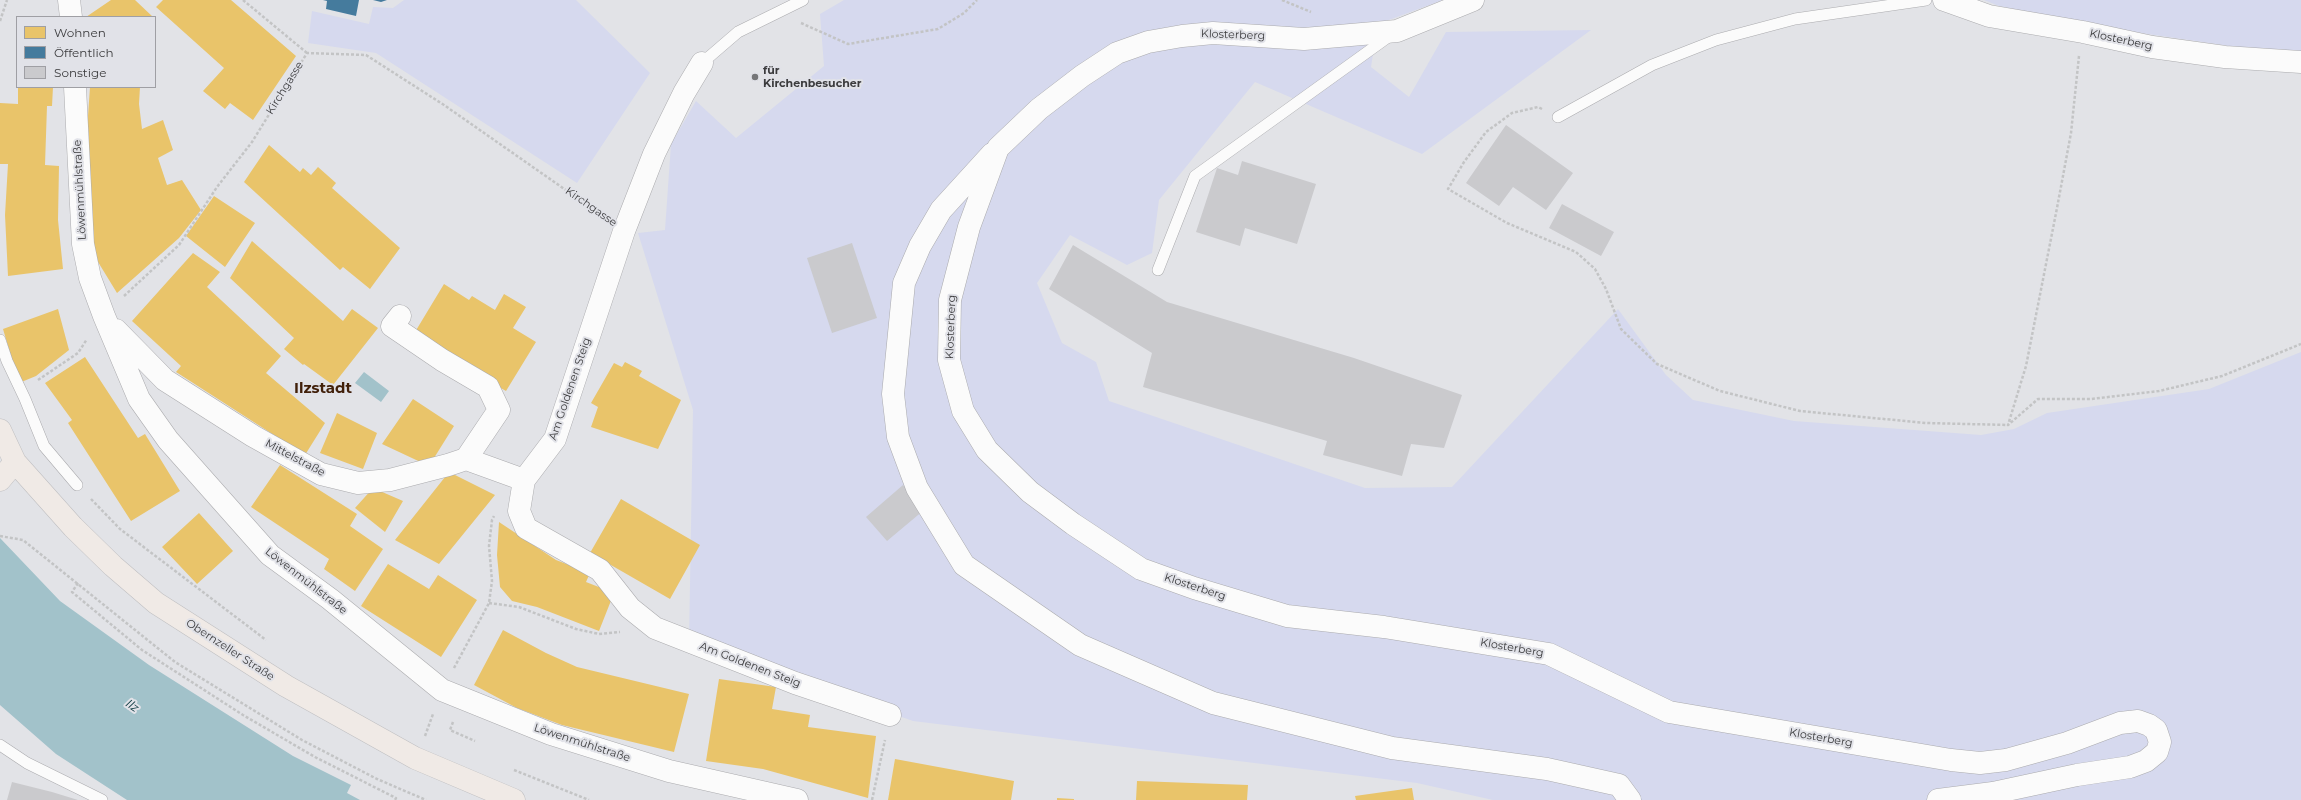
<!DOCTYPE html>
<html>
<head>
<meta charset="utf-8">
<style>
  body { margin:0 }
  #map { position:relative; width:2301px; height:800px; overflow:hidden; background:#e2e3e7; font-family:Montserrat,sans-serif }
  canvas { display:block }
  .legend { position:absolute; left:16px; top:16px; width:140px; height:72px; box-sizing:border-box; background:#e1e2e8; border:1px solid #9f9fa4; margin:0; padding:5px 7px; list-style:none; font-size:12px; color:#3b3b3d }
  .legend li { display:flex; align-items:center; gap:8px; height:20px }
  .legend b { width:20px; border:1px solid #9f9fa4 }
</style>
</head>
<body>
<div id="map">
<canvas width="2301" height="800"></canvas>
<ul class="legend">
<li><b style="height:11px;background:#e9c46a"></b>Wohnen</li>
<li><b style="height:11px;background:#457b9d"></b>Öffentlich</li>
<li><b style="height:11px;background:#cacacd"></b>Sonstige</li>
</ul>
</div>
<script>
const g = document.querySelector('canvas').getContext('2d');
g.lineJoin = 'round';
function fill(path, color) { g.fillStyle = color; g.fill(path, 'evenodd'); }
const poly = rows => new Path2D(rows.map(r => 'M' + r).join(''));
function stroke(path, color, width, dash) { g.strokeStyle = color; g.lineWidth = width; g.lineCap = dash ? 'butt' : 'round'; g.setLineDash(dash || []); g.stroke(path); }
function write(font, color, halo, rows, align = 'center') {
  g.font = font + ' Montserrat,sans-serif'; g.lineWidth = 4; g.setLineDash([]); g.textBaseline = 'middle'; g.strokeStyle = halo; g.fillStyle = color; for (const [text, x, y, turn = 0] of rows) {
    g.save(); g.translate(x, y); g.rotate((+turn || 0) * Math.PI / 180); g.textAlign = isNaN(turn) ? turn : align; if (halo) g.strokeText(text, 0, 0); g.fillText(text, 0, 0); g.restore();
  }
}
const green = poly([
  [404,0,576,0,650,73,577,183,376,53,308,43,312,11,369,24,373,7,393,8],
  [844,0,1443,0,1370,27,1373,54,1371,67,1409,97,1446,32,1591,30,1422,154,1255,82,1159,200,1152,253,1127,265,1070,235,1037,283,1062,343,1096,362,1109,401,1365,488,1452,487,1618,309,1666,375,1693,400,1794,421,1981,435,2014,429,2047,413,2209,389,2301,352,2301,800,1493,800,1417,783,913,721,689,642,693,410,638,233,665,230,671,144,696,101,736,138,824,66,820,14],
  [1984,0,2301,0,2301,53,2264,51,2100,27,1999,6]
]);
const water = poly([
  [364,372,389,391,381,402,355,383],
  [0,538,60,601,149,665,293,756,351,785,347,793,360,800,127,800,56,754,0,705]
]);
const homes = poly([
  [111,0,135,0,153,17,86,17],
  [163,0,231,0,296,56,253,120,230,103,225,109,203,91,224,68,156,7],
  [18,87,53,87,52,106,47,106,45,165,59,166,58,220,63,269,8,276,5,215,8,164,0,164,0,103,18,104],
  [90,87,140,87,139,104,142,129,163,120,173,150,158,158,167,185,182,180,201,210,179,238,117,293,95,257,86,145],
  [269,145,300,172,303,168,311,175,318,167,336,183,332,188,400,248,370,289,343,267,340,270,244,182],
  [214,196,255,223,225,267,186,236],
  [252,241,343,321,352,309,378,328,333,385,304,364,303,365,284,349,294,338,230,278],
  [193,253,220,272,207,287,281,356,266,373,325,423,305,455,176,372,181,366,132,321],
  [444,284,469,300,472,296,495,310,504,294,526,307,513,328,536,342,506,391,478,375,481,370,415,332],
  [58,309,69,350,36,376,19,383,3,329],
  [85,357,138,438,145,434,180,491,131,521,68,423,72,420,45,383],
  [625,362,642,371,639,376,681,400,658,449,591,427,598,407,591,403,614,363,622,367],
  [413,399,454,426,429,466,382,444],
  [337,413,377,433,363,469,320,453],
  [280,465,357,514,350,526,383,549,355,591,324,569,329,559,251,507],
  [449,472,495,495,439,564,395,540],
  [373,488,403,501,385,532,355,508],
  [621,499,700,545,670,599,590,553],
  [199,513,233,551,197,584,162,547],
  [499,522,556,560,590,573,586,582,614,593,599,631,537,607,512,601,500,587,497,555],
  [388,564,429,589,438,575,477,600,441,657,361,606],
  [503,630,546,653,577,667,689,694,674,752,562,725,517,708,474,685],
  [719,679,776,687,772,709,810,715,808,727,876,736,868,798,763,769,706,761],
  [895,759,1014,781,1011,800,888,800],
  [1137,781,1248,785,1247,800,1136,800],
  [1412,788,1414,800,1356,800,1355,796],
  [1057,798,1074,799,1074,800,1057,800]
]);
const public = poly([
  [323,0,359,0,356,16,326,9,327,1],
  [373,0,387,0,381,2]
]);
const building = poly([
  [1506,125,1573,173,1546,210,1513,187,1499,206,1466,183],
  [1242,161,1316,184,1297,244,1245,228,1240,246,1196,232,1217,168,1238,175],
  [1562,204,1614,232,1601,256,1549,228],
  [852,243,877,318,832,333,807,258],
  [1073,245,1167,302,1354,358,1462,395,1444,448,1411,444,1402,476,1323,455,1327,441,1143,387,1152,353,1049,289],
  [903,485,924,510,887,541,866,517],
  [12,782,52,792,78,800,7,800]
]);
const path = poly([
  [243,0,307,53],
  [1282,0,1311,12],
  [0,21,7,0],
  [801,23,848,44,938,29,964,13,977,0],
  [2079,56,2071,133,2057,208,2026,366,2008,425,2038,399,2091,399,2159,391,2222,376,2301,344],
  [1542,109,1538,107,1512,113,1486,132,1464,162,1448,189,1507,223,1576,252,1595,269,1606,289,1621,329,1657,364,1720,391,1800,411,1926,423,2008,425],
  [124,296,179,245,217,187,252,142,307,53,366,55,444,105,603,216],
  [38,380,78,353,87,339],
  [91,499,120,529,266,640],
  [0,536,23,540,175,662,302,740,377,779,426,800],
  [78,583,72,592,142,650,243,715,315,757,396,798,395,800],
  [489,603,519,607,576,629,599,634,620,632],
  [454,668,489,603,492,581,489,546,492,520,494,516],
  [453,722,450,730,475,741],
  [425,736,433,714],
  [514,770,589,800],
  [872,800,885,740]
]);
const lane = poly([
  [702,63,738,32,803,0],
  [1558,117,1652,65,1716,40,1795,19,1926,0],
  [1158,270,1195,176,1391,35],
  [0,340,7,361,25,399,44,446,77,485],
  [0,745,27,763,102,800]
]);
const street = poly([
  [69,0,71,17],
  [1473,0,1397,31,1304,39,1213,33,1182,36,1148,42,1117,53,1082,76,1039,109,998,148,969,227,950,300,949,360,963,411,987,450,1030,492,1073,524,1141,569,1194,588,1287,616,1384,627,1549,654,1669,712,1951,760,1980,763,2006,760,2067,743,2120,723,2138,721,2149,725,2156,730,2160,742,2157,752,2146,761,2130,767,2077,775,1993,793,1938,800],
  [1944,0,1989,16,2083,32,2152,47,2225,57,2301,62],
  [702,63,684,93,654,154,624,231,555,439,524,480,519,511,526,528,600,570,630,608,655,628,795,683,890,715],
  [75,87,83,244,90,278,104,316,139,399,168,440,270,555,330,599,442,690,551,734,669,771,797,800],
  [992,154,941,210,920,246,904,283,893,394,898,437,917,488,964,565,1080,645,1213,703,1392,748,1547,769,1619,785,1630,800],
  [400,316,392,326,442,360,488,387,499,410,466,459],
  [116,330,165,380,253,436,321,474,358,483,390,480,448,465,466,459,524,480]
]);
const primary = poly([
  [0,430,15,462,73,527,113,566,156,603,286,686,415,758,514,800],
  [0,480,15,462]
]);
const markers = [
  [755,77,4,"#757678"]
];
const streetNames = [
  ["Klosterberg",1233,35,2],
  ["Klosterberg",2121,40,12],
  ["Kirchgasse",285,88,-58],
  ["Löwenmühlstraße",80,190,-93],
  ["Kirchgasse",591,207,35],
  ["Klosterberg",951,327,-88],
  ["Am Goldenen Steig",570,389,-71],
  ["Mittelstraße",295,458,28],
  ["Löwenmühlstraße",306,581,38],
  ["Klosterberg",1195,587,18],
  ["Klosterberg",1512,648,10],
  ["Obernzeller Straße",230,650,33],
  ["Am Goldenen Steig",750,665,21],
  ["Klosterberg",1821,738,10],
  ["Löwenmühlstraße",582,743,18]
];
const poiNames = [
  ["für",763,71],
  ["Kirchenbesucher",763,84]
];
const waterNames = [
  ["Ilz",132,706,35]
];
const districtNames = [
  ["Ilzstadt",323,389]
];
fill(green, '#d6d9ee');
fill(water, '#a2c2ca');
fill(homes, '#e9c46a');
fill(public, '#457b9d');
fill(building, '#cacacd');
stroke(lane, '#ababae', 12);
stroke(street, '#ababae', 23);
stroke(primary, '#bfbfc1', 23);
stroke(path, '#c3c4c5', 2.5, [3, 2]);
stroke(lane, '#fbfbfb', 11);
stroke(street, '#fbfbfb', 22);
stroke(primary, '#f0eae6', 22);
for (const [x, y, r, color] of markers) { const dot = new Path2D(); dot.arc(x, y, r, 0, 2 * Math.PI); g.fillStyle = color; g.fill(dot); stroke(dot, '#e1e2e8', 1.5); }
write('11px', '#3b3b3d', '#e1e2e8', streetNames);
write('bold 11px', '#3b3b3d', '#e1e2e8', poiNames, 'left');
write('italic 12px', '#023038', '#e1e2e8', waterNames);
write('bold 15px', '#41200a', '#e1e2e8', districtNames);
</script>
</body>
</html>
